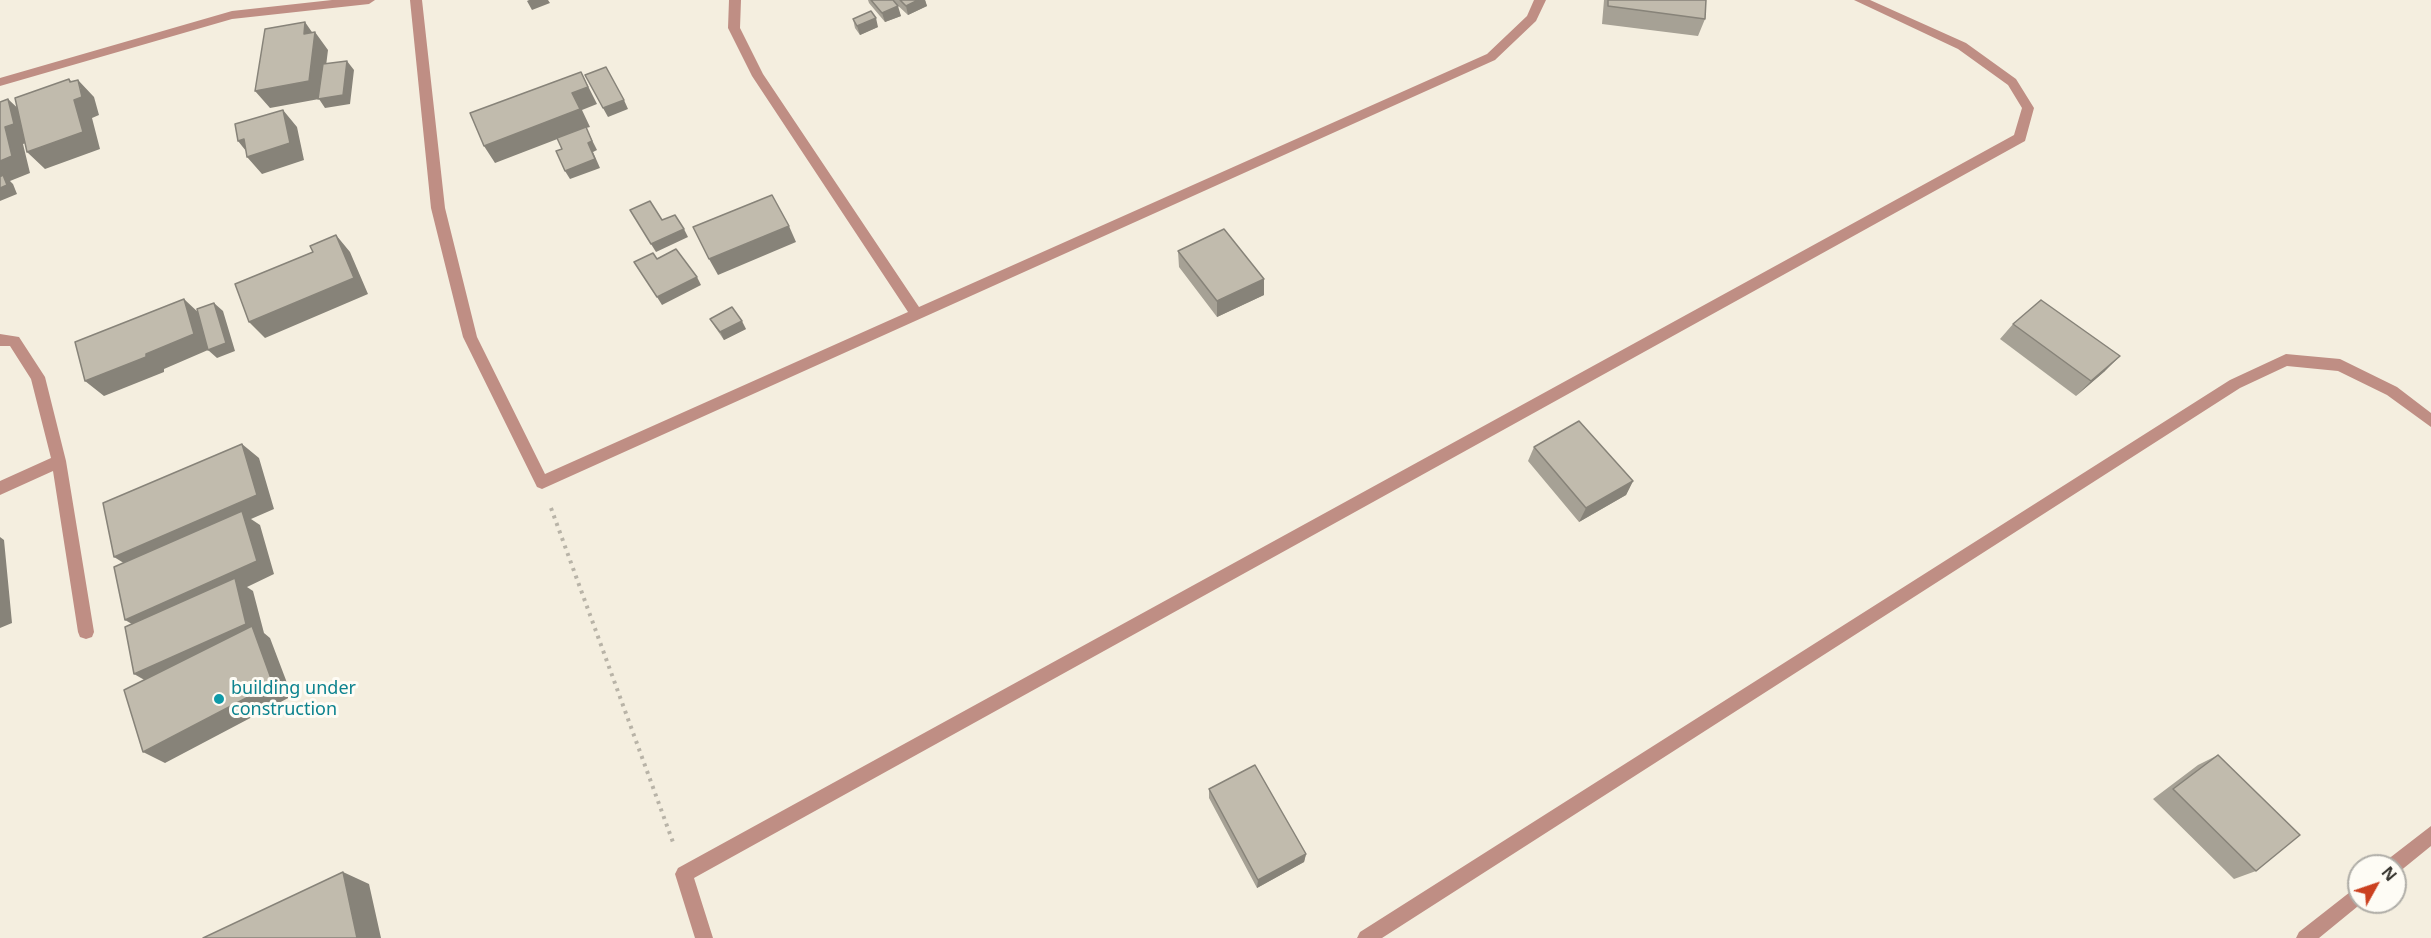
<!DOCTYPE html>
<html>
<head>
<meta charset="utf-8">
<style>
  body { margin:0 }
  #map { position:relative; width:2431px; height:938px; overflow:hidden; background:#f4eedf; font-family:"Noto Sans",sans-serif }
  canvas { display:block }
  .north { position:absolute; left:2347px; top:854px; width:60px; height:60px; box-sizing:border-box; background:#fefcf5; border:2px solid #afada7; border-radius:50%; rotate:50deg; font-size:16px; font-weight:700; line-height:24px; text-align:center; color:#393731 }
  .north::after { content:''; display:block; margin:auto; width:21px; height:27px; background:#cb4120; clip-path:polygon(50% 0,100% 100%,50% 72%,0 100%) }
</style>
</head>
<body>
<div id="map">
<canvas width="2431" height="938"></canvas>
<div class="north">N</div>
</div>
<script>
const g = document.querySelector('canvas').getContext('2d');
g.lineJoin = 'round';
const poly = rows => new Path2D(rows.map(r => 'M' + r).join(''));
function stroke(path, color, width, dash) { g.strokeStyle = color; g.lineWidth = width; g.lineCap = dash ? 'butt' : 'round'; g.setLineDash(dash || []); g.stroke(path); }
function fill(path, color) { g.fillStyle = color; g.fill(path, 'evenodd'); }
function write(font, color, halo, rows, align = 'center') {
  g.font = font + ' "Noto Sans",sans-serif'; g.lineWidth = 6; g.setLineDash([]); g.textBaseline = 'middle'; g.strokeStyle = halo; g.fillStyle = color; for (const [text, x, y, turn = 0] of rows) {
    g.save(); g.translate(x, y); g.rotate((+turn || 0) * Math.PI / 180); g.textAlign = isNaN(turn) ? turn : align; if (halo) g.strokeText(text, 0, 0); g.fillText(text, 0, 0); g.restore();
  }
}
const path = poly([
  [551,508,674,845]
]);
const minor = poly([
  [332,0,375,0,369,4,232,19,0,86,0,78,232,11,332,0],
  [410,0,422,0,445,208,477,337,545,474,908,312,752,76,728,28,729,0,741,0,740,28,763,74,919,307,1487,54,1527,16,1534,0,1546,0,1536,21,1495,60,542,489,537,487,463,337,431,208,410,0],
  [1854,0,1870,0,1966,43,2016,79,2034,108,2025,141,694,878,713,938,695,938,675,874,678,868,2014,135,2022,108,2008,85,1958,49,1854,0],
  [0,334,19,337,45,377,66,461,94,632,92,637,86,639,80,637,78,632,53,471,0,495,0,481,51,458,31,379,10,346,0,346,0,334],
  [2286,354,2340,359,2397,387,2431,413,2431,427,2387,395,2338,371,2287,366,2240,388,1382,938,1357,938,1360,932,2230,380,2286,354],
  [2431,826,2431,846,2399,872,2395,874,2395,866,2384,866,2387,860,2431,826],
  [2359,885,2359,902,2363,902,2319,938,2296,938,2299,932,2359,885]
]);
const wall = poly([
  [868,0,925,0,927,6,908,15,894,2,901,16,885,22,869,3],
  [1604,0,1706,0,1705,19,1698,36,1602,24],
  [853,19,878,27,860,35,855,28],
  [1178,251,1264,295,1217,317,1179,267],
  [710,319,746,329,724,340,715,327],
  [2013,324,2105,371,2076,396,2000,339],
  [1534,447,1633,481,1626,495,1579,522,1528,461],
  [2218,755,2256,871,2234,879,2153,799,2198,765],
  [1209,789,1306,854,1304,862,1257,888,1209,798]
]);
const shadedWall = poly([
  [529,0,548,0,550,3,532,10,527,1],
  [918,0,925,0,927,6,908,15,906,6],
  [898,6,901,16,885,22,882,13],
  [876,18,878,27,860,35,857,26],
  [305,22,314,35,315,32,328,50,322,98,347,61,354,70,350,104,325,108,319,99,270,108,255,91,304,34],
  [581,72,597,104,582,110,590,127,586,128,597,150,593,152,600,168,570,179,565,171,588,143,586,128,495,163,484,146,572,93],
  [69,79,81,91,78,80,94,97,99,115,92,118,100,149,45,169,27,152,74,100],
  [8,99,26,116,32,141,23,144,30,173,10,181,13,184,17,194,0,201,0,161],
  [624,100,628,109,608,117,603,108],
  [283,110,297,127,304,160,262,174,247,157,250,156,238,141],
  [789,226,796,242,718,275,709,259],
  [684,229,688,237,656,252,651,244],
  [336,235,350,252,368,294,265,338,249,322],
  [697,277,701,285,662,305,657,297],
  [1264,279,1264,295,1217,317,1217,301],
  [184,299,201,315,214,303,223,311,235,351,217,358,208,350,164,369,164,372,104,396,85,381,146,354],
  [742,321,746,329,724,340,720,332],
  [2120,356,2105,371,2076,396,2091,381],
  [242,444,259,458,274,509,251,519,260,525,274,574,247,587,253,591,264,633,270,638,292,696,165,763,143,752,155,686,134,674,146,632,125,620,135,570,114,557],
  [1633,481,1626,495,1579,522,1586,508],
  [0,537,4,540,12,623,0,628],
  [1306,854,1304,862,1257,888,1258,880],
  [343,872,369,884,381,938,357,938]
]);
const building = poly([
  [871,0,893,0,898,6,882,13,871,0],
  [900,0,918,0,906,6,900,0],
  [1608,0,1706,0,1705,19,1608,6,1608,0],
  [871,11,876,18,857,26,853,19,871,11],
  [305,22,304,34,315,32,309,81,255,91,265,29,305,22],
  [347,61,343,95,318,99,323,64,347,61],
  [606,67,624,100,603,108,585,75,606,67],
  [581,72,588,87,572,93,580,109,484,146,470,113,581,72],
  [69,79,70,82,78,80,82,97,74,100,83,132,27,152,15,98,69,79],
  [8,99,14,124,5,127,12,156,0,161,0,102,8,99],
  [283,110,290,143,247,157,244,139,238,141,235,124,283,110],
  [586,127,592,141,588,143,595,159,565,171,556,151,562,149,557,138,586,127],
  [3,175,7,185,0,188,0,177,3,175],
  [772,195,789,226,709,259,693,227,772,195],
  [650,201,662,220,675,215,684,229,651,244,630,210,650,201],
  [1224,229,1264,279,1217,301,1178,251,1224,229],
  [336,235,354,278,249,322,235,284,313,252,310,246,336,235],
  [676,249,697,277,657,297,634,262,653,253,657,259,676,249],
  [184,299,194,334,146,354,146,357,85,381,75,342,184,299],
  [2041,300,2120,356,2091,381,2013,324,2041,300],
  [214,303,226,343,208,350,197,309,214,303],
  [732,307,742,321,720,332,710,319,732,307],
  [1579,421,1633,481,1586,508,1534,447,1579,421],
  [242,444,257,495,114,557,103,503,242,444],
  [242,511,257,561,125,620,114,567,242,511],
  [235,578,246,624,134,674,125,627,235,578],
  [252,626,273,684,143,752,124,690,252,626],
  [2218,755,2300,835,2256,871,2173,789,2218,755],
  [1255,765,1306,854,1258,880,1209,789,1255,765],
  [343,872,357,938,203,938,343,872]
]);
const markers = [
  [219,699,6,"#0f9aa8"]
];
const cultureNames = [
  ["building under",231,689],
  ["construction",231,710]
];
stroke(path, '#b8b3a7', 4, [3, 5]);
fill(minor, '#bf8e84');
fill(wall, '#a6a195');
fill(shadedWall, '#878379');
fill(building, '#c1bbad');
stroke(building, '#878379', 1.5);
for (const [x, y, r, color] of markers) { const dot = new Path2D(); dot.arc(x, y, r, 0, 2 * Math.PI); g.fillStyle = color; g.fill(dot); stroke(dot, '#fefcf5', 2); }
write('18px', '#0d838f', '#fefcf5', cultureNames, 'left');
</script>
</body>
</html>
